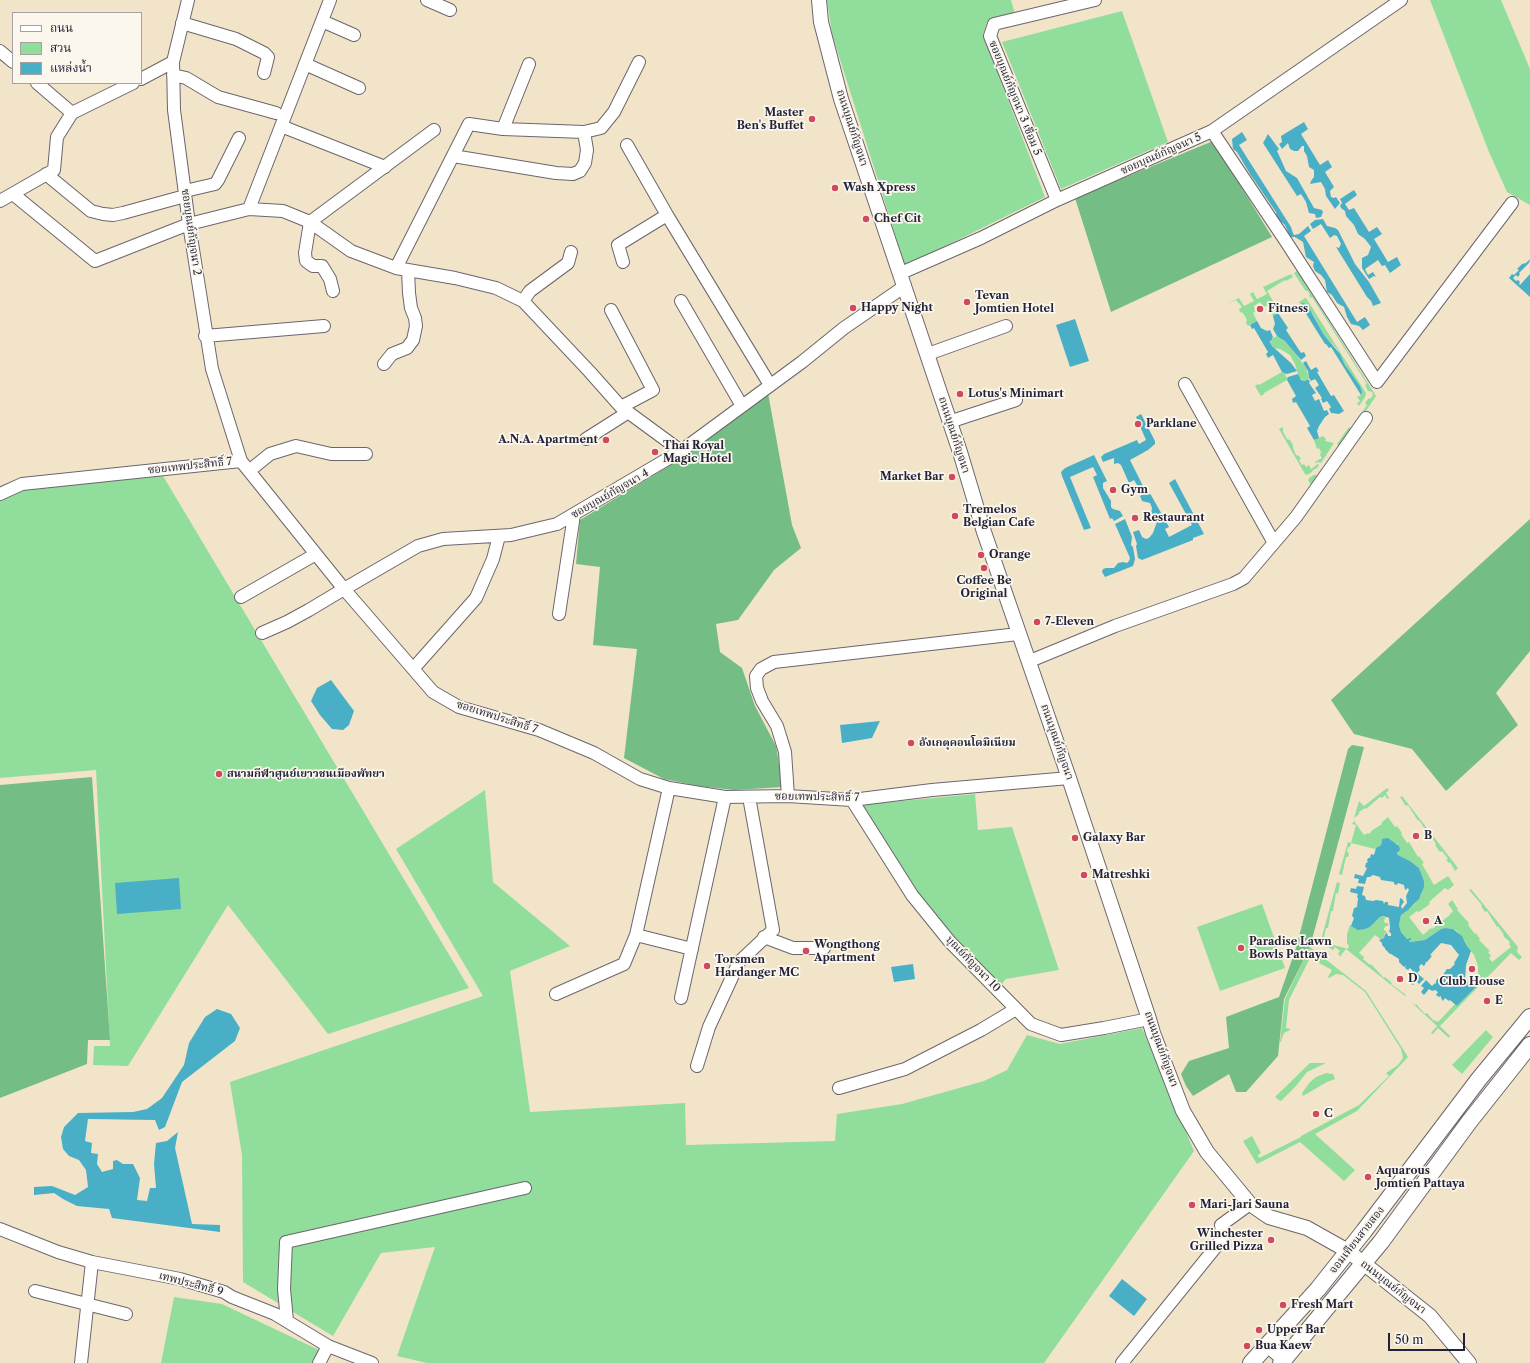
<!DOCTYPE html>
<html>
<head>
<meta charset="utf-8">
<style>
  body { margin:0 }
  #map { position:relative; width:1530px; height:1363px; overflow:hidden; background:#f2e4c9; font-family:"Libre Caslon Text","Noto Serif Thai",serif }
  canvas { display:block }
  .legend { position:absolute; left:12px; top:12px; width:130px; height:72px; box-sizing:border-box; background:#fbf7ec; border:1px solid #a4a2a5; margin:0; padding:5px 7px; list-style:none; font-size:12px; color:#22223b }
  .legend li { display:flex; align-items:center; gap:8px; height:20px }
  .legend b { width:20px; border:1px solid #a4a2a5 }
  .scale { position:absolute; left:1388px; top:1333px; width:77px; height:18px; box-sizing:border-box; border:2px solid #22223b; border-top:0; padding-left:5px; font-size:12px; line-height:14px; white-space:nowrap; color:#22223b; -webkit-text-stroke:3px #fbf7ec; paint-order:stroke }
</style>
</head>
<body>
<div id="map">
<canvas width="1530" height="1363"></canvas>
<ul class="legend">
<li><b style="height:5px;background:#fff"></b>ถนน</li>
<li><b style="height:11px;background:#91de9c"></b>สวน</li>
<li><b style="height:11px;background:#48afc7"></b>แหล่งน้ำ</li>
</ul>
<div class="scale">50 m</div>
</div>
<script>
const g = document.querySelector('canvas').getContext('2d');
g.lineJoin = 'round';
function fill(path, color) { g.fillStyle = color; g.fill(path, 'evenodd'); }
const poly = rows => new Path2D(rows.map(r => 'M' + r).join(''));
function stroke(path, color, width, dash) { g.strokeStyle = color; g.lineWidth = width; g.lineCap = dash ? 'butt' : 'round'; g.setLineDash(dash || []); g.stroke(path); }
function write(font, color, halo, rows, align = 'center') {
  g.font = font + ' "Libre Caslon Text","Noto Serif Thai",serif'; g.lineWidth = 3.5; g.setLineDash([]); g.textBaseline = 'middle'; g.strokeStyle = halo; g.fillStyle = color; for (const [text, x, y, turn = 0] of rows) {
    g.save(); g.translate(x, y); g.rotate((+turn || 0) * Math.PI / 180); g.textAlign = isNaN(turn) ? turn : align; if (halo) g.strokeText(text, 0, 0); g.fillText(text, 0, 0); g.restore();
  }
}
const green = poly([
  [827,0,1011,0,1015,14,987,22,983,34,1045,197,905,266,832,34],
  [1430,0,1501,0,1530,69,1530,205,1507,192,1489,152],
  [1122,11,1168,142,1061,189,1002,42],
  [1297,271,1376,396,1315,486,1312,486,1308,480,1309,478,1314,475,1318,475,1321,469,1323,470,1339,446,1337,444,1349,427,1351,428,1367,405,1365,403,1368,399,1371,398,1373,395,1372,392,1368,391,1365,385,1367,384,1312,297,1310,298,1309,292,1305,290,1294,273],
  [1291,274,1293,277,1286,281,1285,280,1267,291,1279,311,1279,313,1273,316,1267,305,1264,307,1260,302,1254,306,1255,312,1253,313,1257,321,1248,326,1246,323,1247,320,1243,313,1240,312,1239,309,1242,307,1239,303,1238,303,1236,300,1226,304,1239,298,1244,306,1254,301,1250,294,1253,292,1257,299,1267,294,1263,287],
  [1305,298,1306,298,1366,393,1365,397,1359,406,1357,403,1360,401,1357,397,1361,395,1360,386,1348,370,1337,349,1324,335,1313,314,1303,303,1300,304,1299,302],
  [1277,336,1282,338,1290,346,1306,368,1309,378,1305,381,1299,378,1295,364,1290,355,1280,349,1274,348,1271,344,1271,339],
  [1282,372,1287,374,1285,374,1286,377,1288,377,1287,380,1264,393,1264,394,1261,396,1255,386,1258,384,1259,385],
  [1283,427,1283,432,1287,439,1290,440,1293,445,1293,448,1296,455,1299,456,1301,459,1299,460,1302,465,1304,464,1306,467,1309,465,1311,469,1318,464,1319,465,1317,468,1313,470,1312,472,1307,475,1305,474,1279,429],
  [1323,436,1326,439,1325,441,1334,443,1321,463,1318,462,1316,463,1315,462,1322,458,1320,455,1321,452,1319,448,1317,449,1314,440],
  [163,476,469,988,328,1034,228,905,128,1066,93,1065,94,1046,110,1046,96,770,0,778,0,500,22,490],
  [1387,788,1389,790,1386,793,1389,798,1387,799,1385,795,1382,798,1380,797,1366,809,1365,808,1359,812,1359,814,1354,818,1359,801,1364,806],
  [485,790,493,882,570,946,510,971,530,1112,685,1103,686,1145,835,1141,837,1114,902,1104,984,1081,1007,1070,1027,1035,1060,1044,1142,1028,1194,1151,1044,1363,427,1363,397,1356,435,1247,381,1253,333,1336,243,1282,242,1155,230,1082,483,996,396,849],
  [975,794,978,830,1012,827,1059,970,1006,979,1000,986,918,898,859,805],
  [1402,796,1458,868,1455,871,1450,862,1449,863,1446,860,1448,859,1442,851,1440,852,1435,845,1436,844,1431,836,1430,837,1419,820,1418,821,1408,805,1406,806,1400,797],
  [1388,817,1395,827,1397,826,1402,833,1401,834,1407,843,1409,842,1418,857,1419,856,1424,863,1422,864,1434,885,1448,876,1454,885,1448,890,1445,888,1429,902,1430,904,1419,912,1417,911,1409,917,1423,935,1431,928,1432,929,1436,926,1435,925,1441,920,1442,921,1450,915,1450,914,1453,911,1448,904,1452,900,1458,909,1457,910,1469,923,1468,925,1475,934,1476,933,1480,939,1479,940,1490,951,1488,952,1491,956,1489,958,1492,962,1511,947,1509,944,1510,942,1503,936,1504,935,1498,926,1497,927,1487,911,1485,912,1481,906,1482,905,1469,890,1471,889,1518,947,1517,952,1522,957,1519,960,1511,953,1440,1026,1450,1036,1449,1038,1438,1028,1433,1034,1431,1033,1437,1026,1411,1002,1415,1005,1416,1004,1425,1014,1427,1013,1433,1020,1438,1022,1455,1004,1457,1006,1476,987,1474,981,1478,980,1478,966,1474,955,1467,946,1465,941,1457,931,1453,929,1445,928,1441,929,1425,940,1410,942,1408,940,1412,940,1407,939,1401,932,1399,925,1401,915,1415,904,1422,893,1424,881,1419,868,1410,861,1398,855,1398,844,1393,843,1390,839,1381,841,1381,845,1375,849,1351,843,1350,847,1348,847,1347,852,1349,853,1348,857,1346,857,1342,875,1339,874,1348,842,1351,843,1356,825,1352,824,1354,821,1364,835,1368,833,1369,834,1371,832,1371,831,1382,824,1381,823],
  [1337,882,1340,883,1338,894,1336,893,1333,911,1331,911,1328,928,1326,928,1323,942,1348,949,1349,945,1347,944,1347,934,1350,925,1355,928,1370,927,1380,917,1386,916,1384,921,1385,923,1388,923,1388,926,1386,926,1384,928,1384,930,1387,932,1384,934,1384,938,1380,939,1375,935,1359,953,1364,957,1363,959,1370,965,1371,964,1384,978,1385,977,1392,983,1391,984,1406,995,1405,996,1346,949,1341,955,1342,956,1340,956,1338,954,1340,951,1335,947,1333,950,1322,943,1321,940],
  [1262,904,1285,968,1220,991,1197,927],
  [1310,947,1366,991,1408,1057,1357,1111,1315,1134,1355,1170,1344,1181,1300,1142,1257,1164,1243,1141,1252,1136,1261,1153,1258,1155,1259,1158,1301,1137,1301,1136,1359,1105,1389,1076,1386,1073,1398,1065,1403,1058,1401,1049,1365,992,1343,975,1336,974,1329,978,1328,977,1332,970,1319,963,1320,960,1311,956,1289,1000,1286,1028,1290,1029,1290,1030,1284,1033,1282,1038,1281,1042,1280,1042,1285,999],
  [1486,1030,1493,1037,1462,1074,1452,1065],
  [1310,1063,1326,1063,1307,1072,1296,1086,1281,1101,1279,1100,1275,1097],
  [1326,1073,1333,1074,1335,1079,1327,1082,1303,1096,1302,1093,1310,1082,1316,1077],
  [174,1297,222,1304,319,1350,312,1363,161,1363]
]);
const forest = poly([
  [1213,141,1272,237,1111,312,1075,198],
  [768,393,792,525,801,548,774,570,738,620,716,624,720,652,742,668,755,706,776,746,783,787,734,790,698,786,664,779,624,758,637,649,593,645,600,567,576,564,580,520,690,453],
  [1530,519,1530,651,1496,693,1518,725,1446,791,1412,749,1354,734,1331,700],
  [1352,745,1364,747,1310,947,1284,999,1278,1056,1246,1092,1236,1092,1229,1074,1193,1096,1186,1086,1181,1074,1189,1061,1229,1048,1226,1017,1279,997,1296,948,1348,749],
  [92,777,110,1040,88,1040,87,1064,0,1098,0,785]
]);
const water = poly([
  [1304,122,1308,129,1301,134,1320,165,1328,160,1332,167,1325,172,1334,187,1330,191,1331,197,1334,198,1336,197,1340,203,1335,209,1326,196,1325,189,1321,182,1310,184,1311,181,1314,177,1314,170,1309,167,1307,156,1304,151,1304,146,1302,146,1298,151,1294,151,1290,149,1288,143,1282,149,1279,144,1282,142,1281,136],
  [1242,132,1247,140,1239,145,1291,227,1293,233,1294,235,1299,234,1308,226,1311,231,1304,236,1357,322,1365,317,1370,325,1363,330,1359,326,1351,324,1347,317,1344,307,1337,303,1332,295,1327,292,1325,280,1321,275,1315,271,1313,266,1314,262,1306,257,1303,242,1295,237,1290,237,1285,225,1277,218,1276,212,1250,174,1237,152,1233,149,1232,139],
  [1268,134,1279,149,1277,151,1278,153,1286,171,1297,178,1314,208,1322,210,1323,212,1321,217,1316,218,1315,214,1309,213,1306,202,1301,194,1297,196,1263,143],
  [1354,190,1357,195,1345,204,1349,210,1354,208,1369,232,1377,227,1382,234,1374,239,1388,262,1397,257,1401,265,1390,273,1385,265,1382,266,1378,260,1365,269,1368,275,1373,272,1376,277,1374,276,1369,279,1362,268,1362,258,1368,255,1371,247,1365,239,1358,234,1354,225,1346,216,1345,211,1341,208,1340,206,1342,203,1340,199],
  [1323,219,1327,226,1335,228,1338,230,1355,264,1369,282,1381,303,1373,306,1371,301,1367,297,1336,247,1339,248,1341,244,1337,236,1334,235,1330,238,1321,224,1313,229,1310,224,1315,220],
  [1530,259,1529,263,1519,273,1520,274,1518,277,1516,275,1513,278,1516,281,1518,280,1520,282,1519,284,1520,285,1530,274,1530,297,1509,278,1512,274,1514,275,1519,270,1517,269,1522,264,1526,263],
  [1303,303,1307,305,1309,308,1324,335,1340,354,1345,365,1360,386,1362,392,1361,395,1331,347,1329,348,1326,344,1325,344,1300,304],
  [1278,313,1288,328,1286,330,1301,353,1304,352,1306,356,1301,360,1285,341,1277,336,1273,329,1275,324,1273,316],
  [1075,319,1089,361,1070,367,1056,325],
  [1257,321,1261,328,1267,331,1270,330,1273,337,1270,342,1272,346,1291,363,1297,371,1287,374,1282,372,1273,355,1268,358,1266,354,1268,352,1254,328,1252,329,1250,325],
  [1306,361,1311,370,1316,367,1319,371,1317,372,1331,396,1334,395,1344,411,1339,414,1331,413,1329,409,1331,407,1327,401,1323,403,1321,399,1322,398,1315,388,1319,385,1315,379,1311,381,1309,378,1308,371,1303,363],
  [1298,374,1301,380,1305,381,1308,379,1310,382,1309,383,1316,393,1312,395,1315,401,1319,399,1324,411,1327,410,1329,414,1325,417,1319,426,1317,431,1319,438,1314,440,1307,428,1310,426,1296,402,1293,403,1292,399,1296,396,1287,380,1288,377],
  [1141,414,1155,441,1155,444,1148,450,1130,460,1145,490,1139,494,1137,492,1137,485,1134,480,1129,483,1121,465,1118,463,1114,464,1114,458,1103,462,1101,457,1104,454,1137,440,1139,444,1146,440,1136,417],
  [1094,455,1107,481,1103,483,1103,488,1111,501,1111,507,1113,509,1120,511,1123,516,1114,521,1112,518,1110,519,1093,477,1097,475,1093,467,1070,477,1091,528,1084,530,1062,476,1061,472,1065,468],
  [1175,479,1204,534,1193,538,1193,540,1142,560,1138,558,1136,546,1137,544,1133,532,1139,530,1142,537,1146,539,1149,538,1153,533,1158,519,1152,517,1151,515,1152,508,1150,503,1142,501,1140,496,1147,492,1151,495,1169,527,1165,529,1169,537,1192,525,1169,483],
  [1125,519,1132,537,1131,545,1133,547,1135,559,1133,566,1105,577,1102,572,1103,569,1106,568,1114,568,1118,563,1123,562,1127,563,1129,561,1130,558,1115,524],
  [331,680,354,711,349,725,343,730,332,729,320,715,311,701,317,688],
  [880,721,872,738,842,743,840,725],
  [1388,838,1399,846,1400,850,1397,853,1398,855,1410,861,1419,868,1424,881,1424,887,1419,899,1408,910,1401,915,1399,925,1401,932,1407,939,1411,938,1411,940,1409,940,1410,942,1425,940,1441,929,1445,928,1453,929,1462,936,1467,946,1471,951,1466,965,1465,980,1468,981,1468,984,1474,984,1476,987,1457,1006,1450,1000,1449,1001,1445,998,1443,1001,1441,998,1441,996,1439,997,1436,995,1438,992,1435,990,1432,991,1429,989,1424,995,1421,992,1424,988,1421,986,1426,980,1432,986,1435,983,1436,984,1436,981,1438,978,1440,979,1447,969,1450,969,1455,964,1454,963,1459,955,1451,945,1441,943,1430,955,1432,956,1427,962,1425,962,1426,963,1424,966,1421,964,1419,967,1420,970,1417,973,1424,979,1419,984,1416,981,1413,985,1410,983,1415,976,1412,974,1413,971,1410,968,1408,970,1405,968,1406,966,1404,967,1399,962,1399,959,1391,954,1390,954,1385,949,1385,948,1382,945,1382,943,1379,940,1384,938,1385,934,1387,933,1388,936,1391,936,1391,933,1389,932,1390,928,1389,918,1384,916,1380,917,1370,927,1365,929,1358,930,1351,926,1354,918,1352,916,1354,908,1357,907,1358,898,1357,897,1358,894,1350,892,1351,888,1356,889,1357,886,1364,887,1362,895,1365,896,1366,900,1373,901,1376,900,1383,901,1384,904,1385,902,1388,902,1388,905,1399,907,1400,898,1402,899,1404,902,1401,906,1402,909,1407,903,1406,896,1409,890,1408,888,1405,890,1404,885,1398,883,1397,885,1394,884,1394,882,1381,880,1380,877,1373,875,1370,877,1367,877,1365,884,1358,883,1359,879,1354,878,1355,874,1363,876,1367,868,1365,867,1366,863,1368,862,1367,861,1368,858,1370,858,1371,854,1374,855,1376,848,1381,845,1382,839],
  [179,878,181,909,117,914,115,883],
  [913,964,915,979,894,982,891,967],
  [217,1009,231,1014,240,1028,235,1041,182,1082,165,1127,159,1130,155,1120,88,1119,85,1141,92,1143,91,1153,98,1154,97,1164,102,1172,113,1169,113,1161,117,1160,123,1164,133,1164,140,1178,137,1200,147,1201,150,1188,156,1188,154,1164,156,1143,167,1141,178,1132,175,1148,192,1224,220,1225,220,1232,112,1218,109,1209,77,1206,63,1199,54,1193,34,1195,34,1187,52,1186,75,1195,88,1187,86,1170,79,1160,69,1156,63,1149,61,1137,64,1127,78,1113,133,1112,147,1109,162,1098,184,1065,189,1043,205,1017],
  [1122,1279,1147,1299,1134,1316,1109,1296]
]);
const minor = poly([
  [188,0,173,62,174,110,189,224,212,369,241,461,344,589,433,692,459,707,539,730,594,753,640,779,669,788,725,797,788,796,852,800,932,790,1069,778],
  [427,0,450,10],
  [322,21,354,35],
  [182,23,236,39,264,53,268,57,264,73],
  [0,51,13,62],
  [305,64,359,88],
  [173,75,186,78,218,97,276,113],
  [141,79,173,62],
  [37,83,72,113],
  [281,126,385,167],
  [503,129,584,132,601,128,614,112,639,62],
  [1212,131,1285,240,1377,382,1512,203],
  [627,145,667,215,770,385],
  [453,156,556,173,573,174,580,171,585,163,587,150,584,132],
  [46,174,91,211,103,214,113,215,123,213,185,196],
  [185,191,215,184,218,180,239,138],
  [13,194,95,261,189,224,249,209,283,211,310,222,351,251,396,268,455,278,496,288,523,301,589,371,621,407,681,451],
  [1057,200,990,36,994,24,1095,0],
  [0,201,54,170,57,137,72,113,133,83],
  [249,209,330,0],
  [623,262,618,245,667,215],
  [396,268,469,124,503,129,529,64],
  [901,273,981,238,1057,200,1212,131,1401,0],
  [333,291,330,279,322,266,313,266,306,261,305,253,310,222,434,130],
  [523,301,530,291,568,263,571,252],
  [681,301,742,406],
  [611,310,653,390,621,407],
  [205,336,324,326],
  [928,354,1006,326],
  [384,364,392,354,407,348,413,340,416,326,415,318,411,308,409,293,408,270],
  [1185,384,1274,543],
  [949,422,1016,400],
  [586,439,627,413],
  [249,471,270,454,296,446,331,454,366,454],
  [0,494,22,484,241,461],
  [241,597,316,554],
  [559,614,574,515],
  [262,633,287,622,309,610,344,589,418,546,443,539,511,535,557,524,681,451,802,362,844,328,905,286],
  [1030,661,1115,626,1233,584,1244,578,1296,517,1366,418],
  [413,669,476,598,493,559,499,536],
  [788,796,785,752,777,726,762,701,757,688,756,676,761,669,774,662,1018,634],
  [852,800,912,895,950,942,1031,1024,1061,1035,1104,1028,1149,1019],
  [636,935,692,949],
  [764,937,793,948,824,948],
  [556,994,624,964,636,935,669,788],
  [681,998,725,797],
  [697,1066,709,1027,739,962,773,930,749,797],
  [839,1088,905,1069,981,1030,1016,1009],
  [0,1229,58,1252,92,1262,180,1279,224,1292,232,1297,275,1314,328,1346,372,1363],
  [35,1291,126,1314],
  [287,1321,284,1289,286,1242,525,1188],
  [81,1363,92,1262],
  [319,1363,328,1346],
  [1122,1363,1223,1238,1221,1225,1250,1204]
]);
const tertiary = poly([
  [819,0,821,22,841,99,960,452,984,532,1069,778,1149,1019,1153,1033,1183,1111,1207,1152,1250,1204,1269,1217,1307,1228,1348,1251,1430,1316,1469,1363],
  [1267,1345,1284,1359]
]);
const secondary = poly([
  [1251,1363,1318,1289,1364,1231,1479,1079,1530,1017],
  [1281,1363,1381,1242,1469,1122,1530,1045]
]);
const markers = [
  [812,119,4,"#d1495b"],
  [835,188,4,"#d1495b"],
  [866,219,4,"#d1495b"],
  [967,302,4,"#d1495b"],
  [853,308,4,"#d1495b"],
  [1260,309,4,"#d1495b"],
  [960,394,4,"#d1495b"],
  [1138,424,4,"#d1495b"],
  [606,440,4,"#d1495b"],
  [655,452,4,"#d1495b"],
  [952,477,4,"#d1495b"],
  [1113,490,4,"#d1495b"],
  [955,516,4,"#d1495b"],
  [1135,518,4,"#d1495b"],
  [981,555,4,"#d1495b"],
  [984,568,4,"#d1495b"],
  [1037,622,4,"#d1495b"],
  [911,743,4,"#d1495b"],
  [219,774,4,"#d1495b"],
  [1416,836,4,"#d1495b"],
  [1075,838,4,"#d1495b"],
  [1084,875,4,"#d1495b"],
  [1426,921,4,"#d1495b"],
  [1241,948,4,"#d1495b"],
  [806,951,4,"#d1495b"],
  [707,966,4,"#d1495b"],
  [1472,969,4,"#d1495b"],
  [1400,979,4,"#d1495b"],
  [1487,1001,4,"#d1495b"],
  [1316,1114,4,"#d1495b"],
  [1368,1177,4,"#d1495b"],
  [1192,1205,4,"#d1495b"],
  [1271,1240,4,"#d1495b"],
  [1283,1305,4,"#d1495b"],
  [1259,1330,4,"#d1495b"],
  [1247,1346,4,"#d1495b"]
];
const streetNames = [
  ["ซอยบุณย์กัญจนา 3 เชื่อม 5",1015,98,68],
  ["ถนนบุณย์กัญจนา",852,128,72],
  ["ซอยบุณย์กัญจนา 5",1161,154,-24],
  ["ซอยบุณย์กัญจนา 2",191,232,82],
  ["ถนนบุณย์กัญจนา",954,435,72],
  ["ซอยเทพประสิทธิ์ 7",190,466,-6],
  ["ซอยบุณย์กัญจนา 4",610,494,-30],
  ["ซอยเทพประสิทธิ์ 7",497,717,18],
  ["ถนนบุณย์กัญจนา",1057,742,71],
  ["ซอยเทพประสิทธิ์ 7",817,797,1],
  ["บุณย์กัญจนา 10",973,964,46],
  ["ถนนบุณย์กัญจนา",1161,1049,70],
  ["จอมเทียนสายสอง",1357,1240,-52],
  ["เทพประสิทธิ์ 9",191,1284,15],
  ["ถนนบุณย์กัญจนา",1393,1287,38]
];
const poiNames = [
  ["Master",804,113,"right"],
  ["Ben's Buffet",804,126,"right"],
  ["Wash Xpress",843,188],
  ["Chef Cit",874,219],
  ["Tevan",975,296],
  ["Jomtien Hotel",975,309],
  ["Happy Night",861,308],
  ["Fitness",1268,309],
  ["Lotus's Minimart",968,394],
  ["Parklane",1146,424],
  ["A.N.A. Apartment",598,440,"right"],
  ["Thai Royal",663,446],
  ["Magic Hotel",663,459],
  ["Market Bar",944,477,"right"],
  ["Gym",1121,490],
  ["Tremelos",963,510],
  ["Belgian Cafe",963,523],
  ["Restaurant",1143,518],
  ["Orange",989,555],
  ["Coffee Be",984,581,"center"],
  ["Original",984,594,"center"],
  ["7-Eleven",1045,622],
  ["อังเกตุคอนโดมิเนียม",919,743],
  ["สนามกีฬาศูนย์เยาวชนเมืองพัทยา",227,774],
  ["B",1424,836],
  ["Galaxy Bar",1083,838],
  ["Matreshki",1092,875],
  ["A",1434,921],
  ["Paradise Lawn",1249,942],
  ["Bowls Pattaya",1249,955],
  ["Wongthong",814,945],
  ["Apartment",814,958],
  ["Torsmen",715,960],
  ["Hardanger MC",715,973],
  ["D",1408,979],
  ["Club House",1472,982,"center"],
  ["E",1495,1001],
  ["C",1324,1114],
  ["Aquarous",1376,1171],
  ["Jomtien Pattaya",1376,1184],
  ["Mari-Jari Sauna",1200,1205],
  ["Winchester",1263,1234,"right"],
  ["Grilled Pizza",1263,1247,"right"],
  ["Fresh Mart",1291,1305],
  ["Upper Bar",1267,1330],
  ["Bua Kaew",1255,1346]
];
fill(green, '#91de9c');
fill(forest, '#74bd84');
fill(water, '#48afc7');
stroke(minor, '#6b666d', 14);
stroke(tertiary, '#6b666d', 16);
stroke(secondary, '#6b666d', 18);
stroke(minor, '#fff', 12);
stroke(tertiary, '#fff', 14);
stroke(secondary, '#fff', 16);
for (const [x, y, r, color] of markers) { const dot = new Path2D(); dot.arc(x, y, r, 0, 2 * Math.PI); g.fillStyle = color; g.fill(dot); stroke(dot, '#fbf7ec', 1.5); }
write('11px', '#22223b', '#fbf7ec', streetNames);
write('bold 11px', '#22223b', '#fbf7ec', poiNames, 'left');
</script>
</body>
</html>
